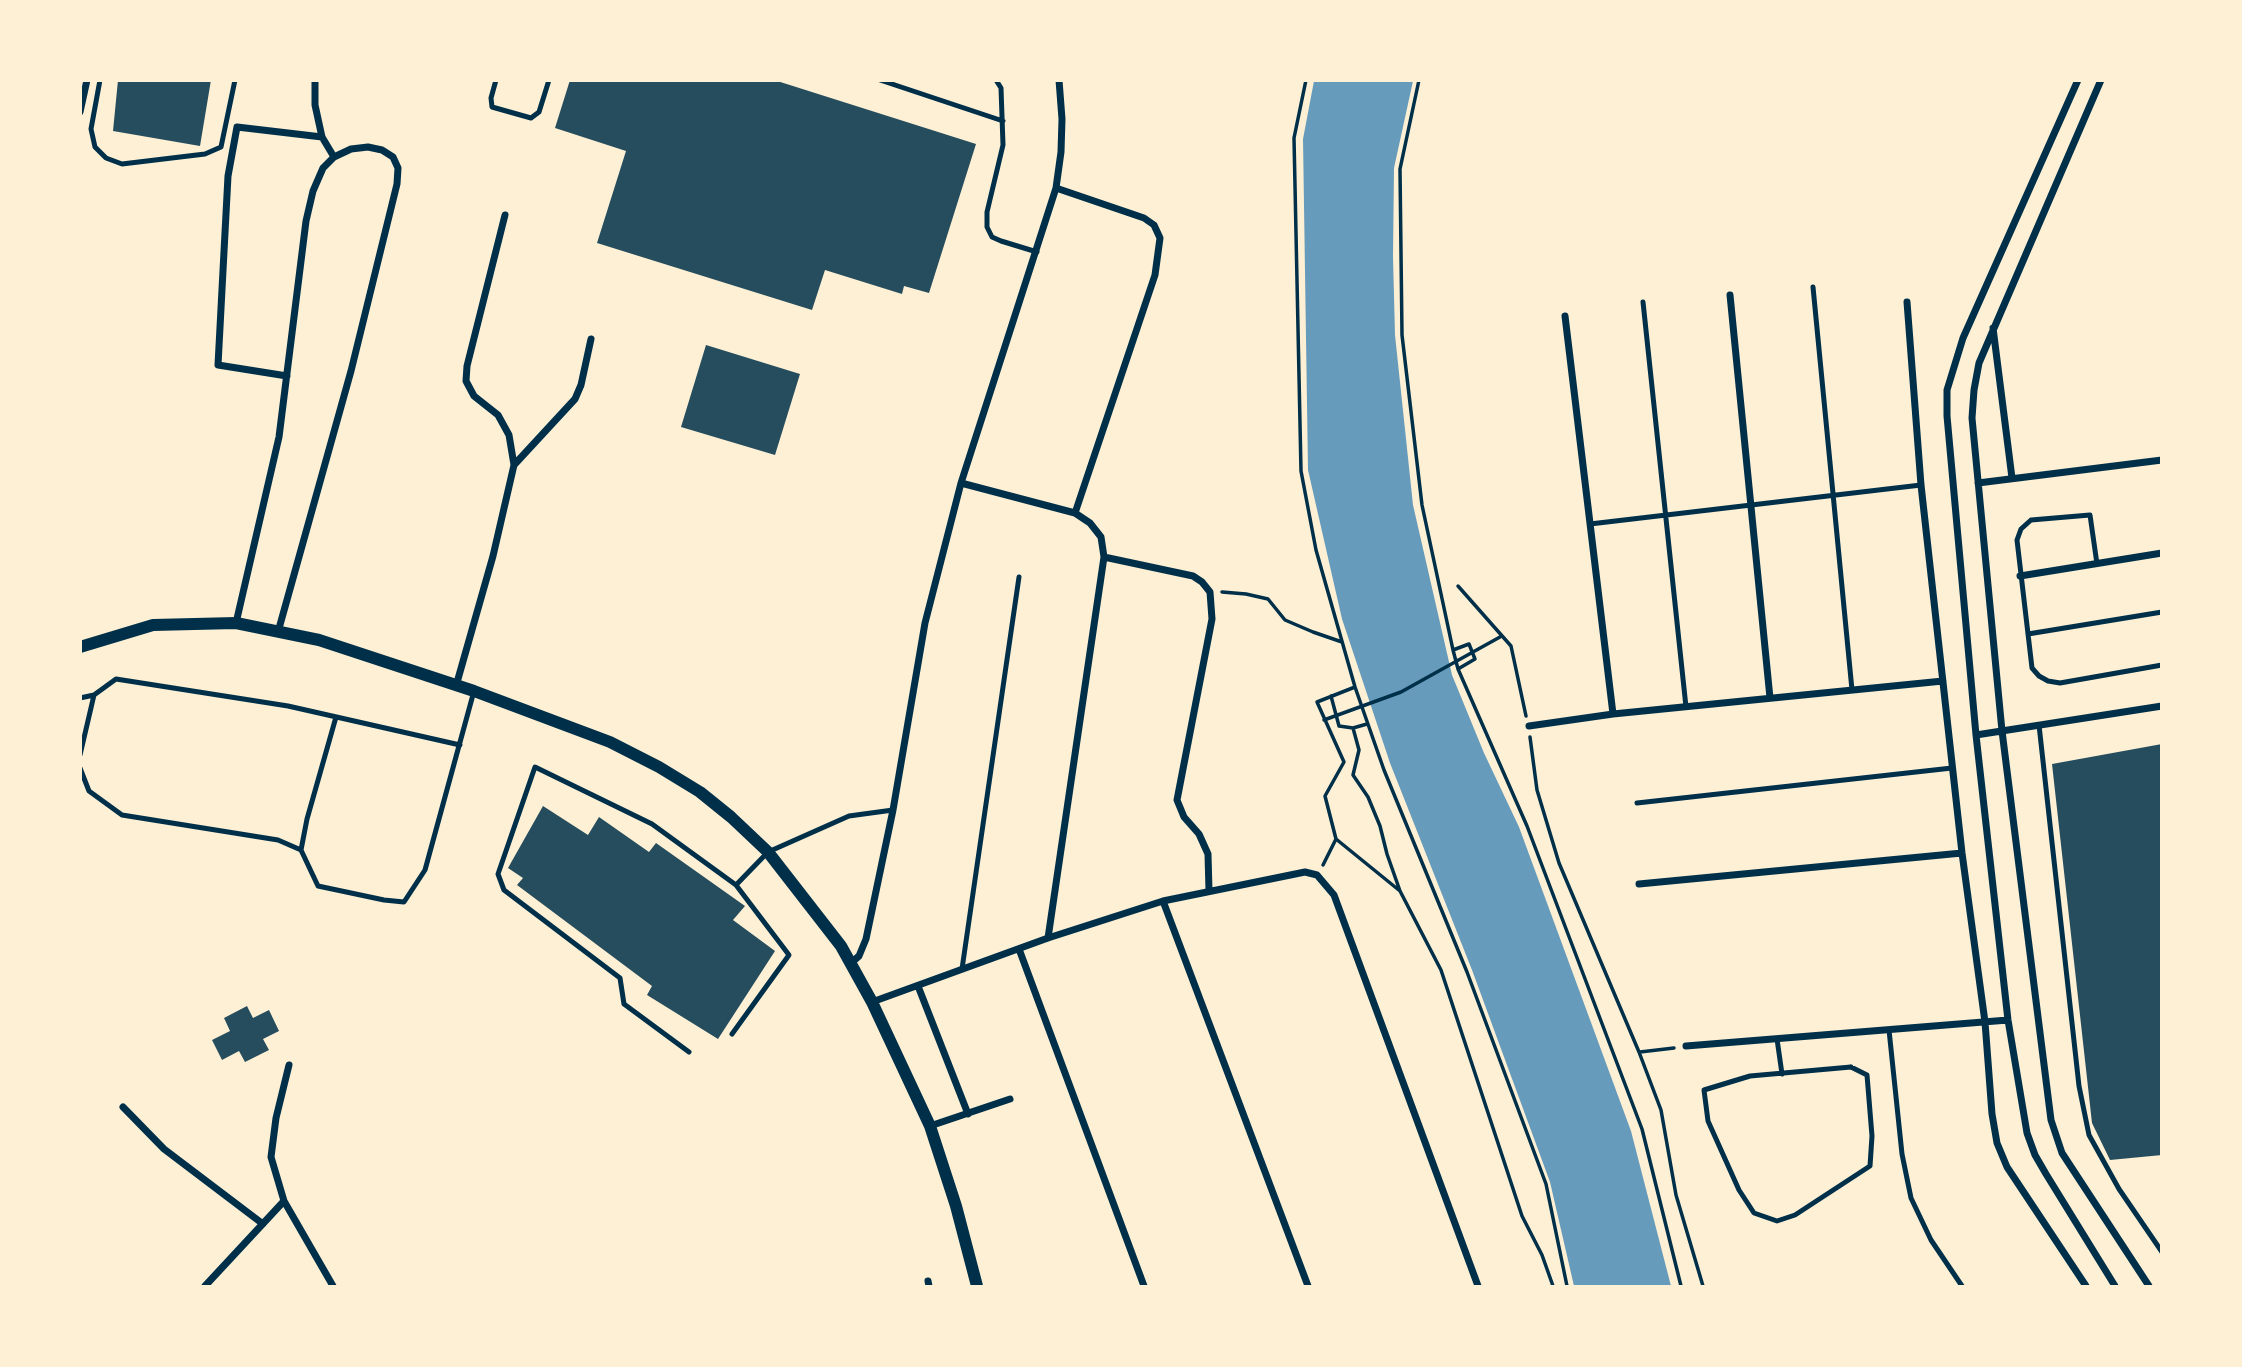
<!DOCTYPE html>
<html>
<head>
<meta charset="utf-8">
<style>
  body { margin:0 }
  #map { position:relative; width:2242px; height:1367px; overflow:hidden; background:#fdf0d5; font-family:"Space Grotesk",sans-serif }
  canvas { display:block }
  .frame { position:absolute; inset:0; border:82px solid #fdf0d5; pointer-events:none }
</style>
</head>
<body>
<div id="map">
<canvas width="2242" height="1367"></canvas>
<div class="frame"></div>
</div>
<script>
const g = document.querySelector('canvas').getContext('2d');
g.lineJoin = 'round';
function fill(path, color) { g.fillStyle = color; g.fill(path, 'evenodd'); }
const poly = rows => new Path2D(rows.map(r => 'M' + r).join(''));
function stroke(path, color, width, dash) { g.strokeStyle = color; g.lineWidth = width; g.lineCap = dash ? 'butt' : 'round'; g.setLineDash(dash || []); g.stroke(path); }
const water = poly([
  [1314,81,1413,81,1394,168,1393,257,1395,335,1413,505,1452,675,1484,753,1519,827,1631,1131,1671,1286,1574,1286,1550,1182,1472,970,1390,763,1342,619,1308,470,1303,139]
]);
const building = poly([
  [118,80,211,80,200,146,113,131],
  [570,80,774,80,976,144,929,293,904,286,902,294,825,270,812,310,597,243,626,151,555,128],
  [706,345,800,374,775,455,681,427],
  [2162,744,2162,1155,2110,1160,2092,1123,2052,764],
  [543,806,588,835,599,817,649,852,656,843,745,906,733,920,775,951,718,1039,647,995,652,986,517,885,523,878,508,868],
  [247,1006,253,1018,269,1010,279,1031,263,1039,269,1050,245,1062,239,1051,222,1060,212,1040,230,1031,224,1018]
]);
const path = poly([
  [1306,80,1294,138,1301,471,1316,550,1355,687,1317,702,1344,762,1325,796,1336,839,1400,891],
  [1419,80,1400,169,1402,335,1422,505,1453,650,1458,669,1527,826,1642,1129,1681,1286],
  [1458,586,1511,646,1526,716],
  [1222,592,1246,594,1268,599,1285,620,1313,632,1342,642],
  [1453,650,1469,644,1475,659,1458,669],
  [1355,687,1384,770,1467,972,1546,1184,1567,1286],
  [1331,696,1339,726,1353,728,1367,724],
  [1324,720,1401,692,1500,637],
  [1353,728,1359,750,1353,775,1368,797,1380,826,1387,854,1400,891,1441,970,1522,1216,1542,1255,1553,1286],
  [1530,737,1537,790,1559,863,1639,1052,1661,1110,1676,1195,1703,1286],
  [1323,865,1336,839],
  [1640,1052,1674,1048]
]);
const service = poly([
  [100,80,91,129,95,147,106,158,122,164,205,154,221,147,235,80],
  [496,80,491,98,492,107,531,118,539,112,549,80],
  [880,80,1003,121],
  [996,80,1001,88,1003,145,987,212,987,227,992,237,1001,241,1037,252],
  [1813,287,1852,690],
  [1643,302,1686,707],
  [1590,524,1921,485],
  [2097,564,2090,515,2031,520,2021,529,2017,540,2032,668,2039,676,2048,681,2060,683,2162,665],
  [2028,634,2162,612],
  [80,698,94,695],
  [2039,725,2079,1086,2089,1135,2119,1189,2162,1252],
  [80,755,94,695,116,679,288,706,460,745],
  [80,768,89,791,122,815,278,840,301,850,318,886,384,900,404,902,425,870,474,691],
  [1637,803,1952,768],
  [301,850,307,819,336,717],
  [962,969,1019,577],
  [1889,1030,1902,1154,1911,1198,1931,1240,1962,1286],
  [732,1034,789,955,736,885],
  [1777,1039,1782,1074],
  [689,1052,624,1004,620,978,504,890,498,874,535,767,652,824,736,885,768,852,849,816,893,810],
  [1851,1067,1867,1075,1872,1136,1870,1166,1795,1215,1777,1221,1754,1213,1739,1190,1708,1121,1704,1090,1750,1076,1851,1067]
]);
const minor = poly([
  [315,80,315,105,322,137,334,157],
  [2078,80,1963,338,1947,390,1947,416,1976,735,2008,1020,2027,1133,2035,1155,2046,1174,2115,1286],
  [2101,80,1979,363,1974,390,1972,418,2002,731,2051,1120,2062,1153,2149,1286],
  [80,112,87,80],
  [1056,188,1144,218,1154,225,1160,238,1155,275,1075,513],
  [1730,295,1770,698],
  [1907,302,1921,485,1962,853,1985,1022,1992,1114,1997,1143,2007,1167,2086,1286],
  [1565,316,1613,714],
  [1993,328,2012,478],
  [287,376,218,365,228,176,237,127,322,137],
  [514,465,575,399,581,385,591,339],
  [961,483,1075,513,1090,523,1101,537,1104,557,1048,938],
  [1978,483,2162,460],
  [1104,557,1193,576,1202,582,1210,592,1212,619,1177,800,1184,817,1199,834,1208,854,1209,891],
  [2020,576,2162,553],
  [236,623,279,437,306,221,313,191,323,168,334,157,351,149,368,147,382,150,393,157,398,168,397,184,351,371,278,632],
  [456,686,493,556,514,465,509,435,498,415,474,396,466,381,467,366,505,215],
  [1529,726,1613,714,1943,681],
  [1976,735,2162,706],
  [1639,884,1962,853],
  [1163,901,1308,1286],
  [1019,949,1144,1286],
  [851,963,859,956,866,939,893,810,925,623,961,483,1056,188,1061,152,1062,119,1059,80],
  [918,986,968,1114],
  [872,1002,1048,938,1163,901,1305,872,1317,875,1334,895,1478,1286],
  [1686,1046,2008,1020],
  [289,1065,276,1118,271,1157,284,1201,333,1286],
  [123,1107,164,1149,263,1224],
  [930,1126,1010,1099],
  [928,1281,929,1286],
  [205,1286,284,1201]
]);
const tertiary = poly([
  [80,647,153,625,236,623,319,640,474,691,610,742,659,767,700,792,731,817,768,852,841,946,872,1002,930,1126,956,1206,977,1286]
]);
fill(water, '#669bbc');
fill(building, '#264d5e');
stroke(path, '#003049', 3.5);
stroke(service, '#003049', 5);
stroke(minor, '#003049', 7);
stroke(tertiary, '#003049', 12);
</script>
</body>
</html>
